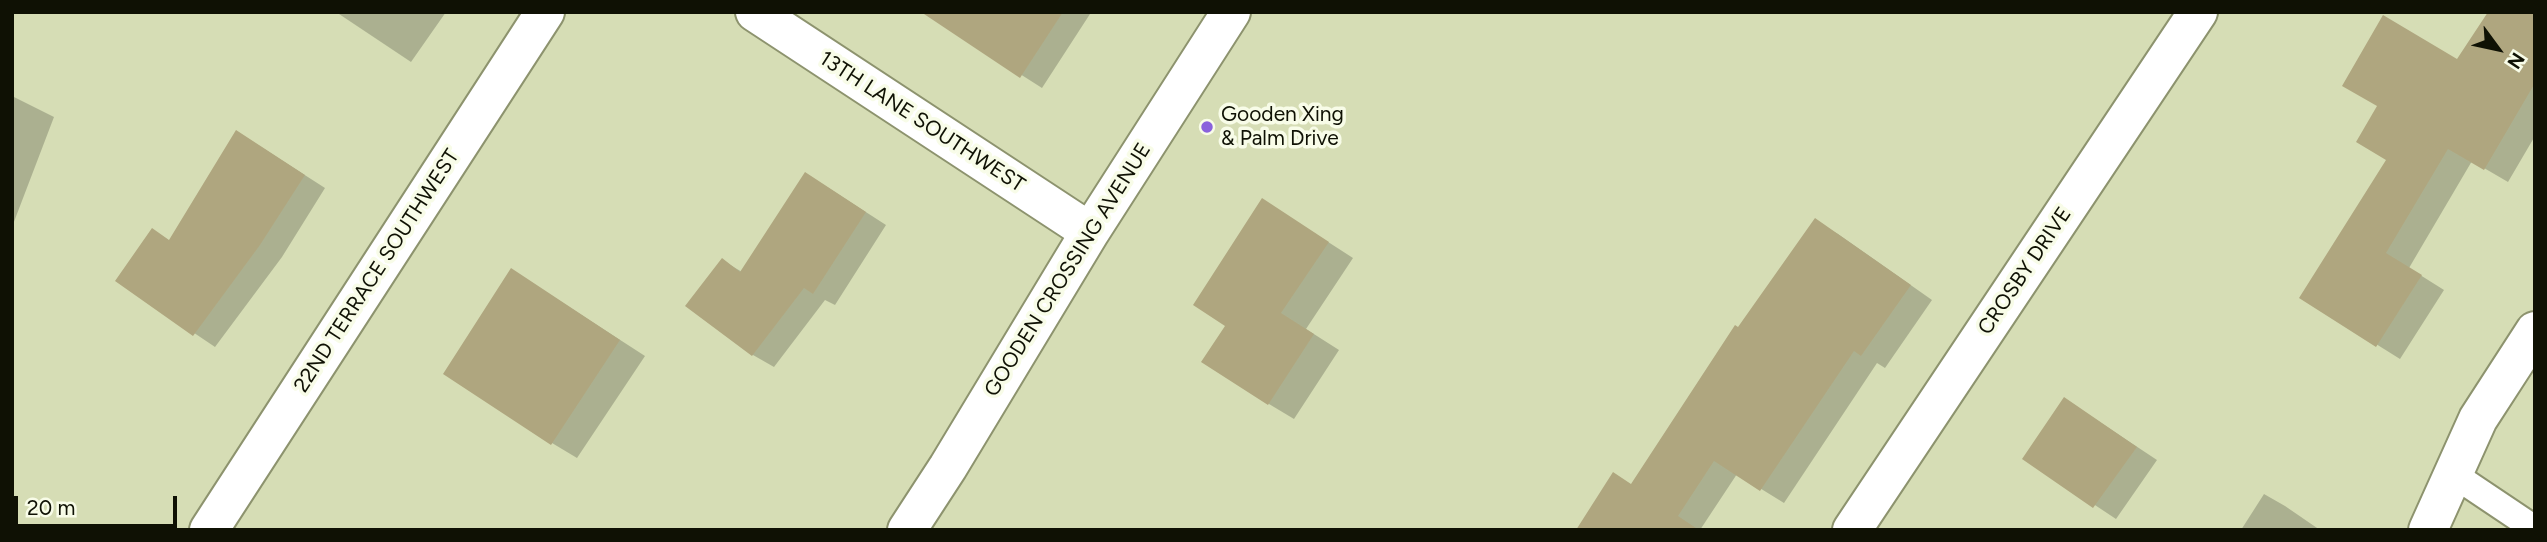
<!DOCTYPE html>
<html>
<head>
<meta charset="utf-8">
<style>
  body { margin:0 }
  #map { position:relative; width:2547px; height:542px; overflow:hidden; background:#d6ddb5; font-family:Figtree,sans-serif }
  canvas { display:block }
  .frame { position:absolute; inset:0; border:14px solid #0f1104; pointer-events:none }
  .north { position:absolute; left:2463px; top:14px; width:70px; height:70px; -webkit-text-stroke:5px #f8fce8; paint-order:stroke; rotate:123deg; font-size:19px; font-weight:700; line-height:28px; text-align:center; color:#0f1104 }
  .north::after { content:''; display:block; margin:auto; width:24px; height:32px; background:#0f1104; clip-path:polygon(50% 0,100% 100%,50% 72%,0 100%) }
  .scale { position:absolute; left:14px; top:496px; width:163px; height:32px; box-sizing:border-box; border:4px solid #0f1104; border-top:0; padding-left:9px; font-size:21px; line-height:24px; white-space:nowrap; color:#0f1104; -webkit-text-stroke:5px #f8fce8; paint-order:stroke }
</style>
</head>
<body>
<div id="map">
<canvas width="2547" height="542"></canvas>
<div class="frame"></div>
<div class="north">N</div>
<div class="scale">20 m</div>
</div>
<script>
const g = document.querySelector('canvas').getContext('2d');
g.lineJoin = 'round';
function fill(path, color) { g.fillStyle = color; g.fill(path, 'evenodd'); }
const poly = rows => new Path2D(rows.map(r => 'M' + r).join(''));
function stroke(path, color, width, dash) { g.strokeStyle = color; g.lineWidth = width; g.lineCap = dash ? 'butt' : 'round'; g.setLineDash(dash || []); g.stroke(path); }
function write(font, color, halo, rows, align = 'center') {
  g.font = font + ' Figtree,sans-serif'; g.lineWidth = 7; g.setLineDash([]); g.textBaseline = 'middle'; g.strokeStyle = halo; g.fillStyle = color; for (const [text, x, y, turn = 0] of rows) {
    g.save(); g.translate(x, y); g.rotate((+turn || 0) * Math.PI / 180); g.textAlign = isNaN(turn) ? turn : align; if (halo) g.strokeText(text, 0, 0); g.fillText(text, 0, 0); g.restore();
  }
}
const shadow = poly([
  [336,12,446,12,411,62],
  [947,12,1087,12,1090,14,1042,88,940,23],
  [2535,12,2535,136,2508,182,2472,161,2409,268,2444,290,2400,359,2301,297,2458,61],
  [12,96,54,117,12,227],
  [258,145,325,188,282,257,215,347,117,281,153,231,170,241],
  [827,187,886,225,835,305,825,300,774,367,753,355,688,305,722,260,742,272],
  [1263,200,1353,258,1306,329,1339,350,1294,419,1269,404,1228,326],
  [1815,221,1838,234,1932,300,1885,368,1877,363,1784,503,1737,474,1700,530,1578,530,1633,486,1738,329],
  [512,270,645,356,577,458,552,443],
  [2065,399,2157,460,2116,519,2024,458],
  [2264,494,2285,506,2320,530,2241,530]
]);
const building = poly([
  [921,12,1063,12,1020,78],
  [2488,12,2535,12,2535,83,2484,170,2448,149,2386,253,2422,275,2376,347,2299,298,2386,160,2356,142,2377,106,2342,86,2383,15,2457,59],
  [236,130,305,175,260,245,193,336,115,281,152,228,169,240],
  [805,172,866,212,813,294,804,288,752,356,685,306,722,258,740,272],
  [1262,198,1329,242,1281,313,1314,334,1268,405,1201,362,1225,326,1193,305],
  [1815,218,1911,285,1861,356,1854,351,1760,491,1714,461,1678,516,1699,530,1576,530,1613,472,1631,484,1735,325,1738,327],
  [511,268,620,340,551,445,443,374],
  [2064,397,2137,447,2093,508,2022,459]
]);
const service = poly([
  [2453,474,2535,529]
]);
const minor = poly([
  [755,12,1090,232],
  [209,530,545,12],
  [907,530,948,467,1090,232,1231,12],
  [1852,530,2198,12],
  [2428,530,2478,419,2535,331]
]);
const markers = [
  [1207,127,7,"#8a62dc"]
];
const poiNames = [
  ["Gooden Xing",1221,115],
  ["& Palm Drive",1221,139]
];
const streetNames = [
  ["13TH LANE SOUTHWEST",922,122,33],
  ["GOODEN CROSSING AVENUE",1068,270,-58],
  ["22ND TERRACE SOUTHWEST",377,271,-57],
  ["CROSBY DRIVE",2025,271,-56]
];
fill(shadow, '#0003');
fill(building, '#afa67f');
stroke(service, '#8d936e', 30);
stroke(minor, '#8d936e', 42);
stroke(service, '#fff', 26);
stroke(minor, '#fff', 38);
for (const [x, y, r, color] of markers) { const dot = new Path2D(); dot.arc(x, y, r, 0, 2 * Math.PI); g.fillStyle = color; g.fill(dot); stroke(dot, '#f8fce8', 2.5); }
write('21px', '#0f1104', '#f8fce8', poiNames, 'left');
write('21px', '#0f1104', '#f8fce8', streetNames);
</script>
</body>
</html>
